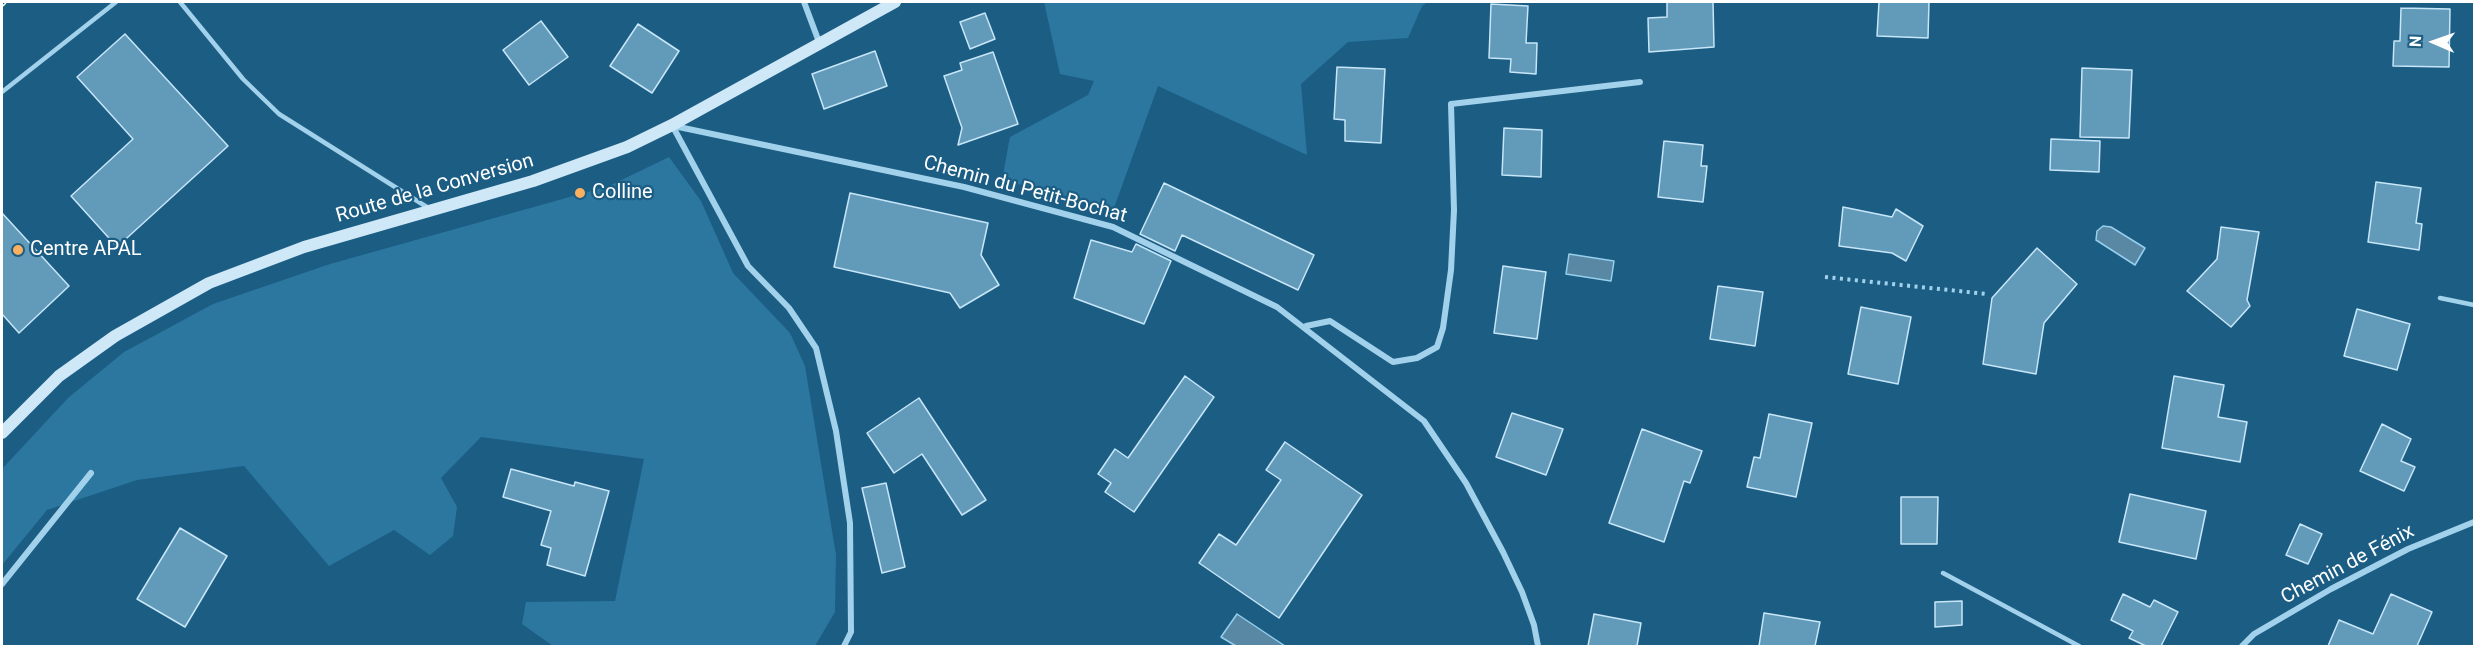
<!DOCTYPE html>
<html>
<head>
<meta charset="utf-8">
<style>
  body { margin:0 }
  #map { position:relative; width:2476px; height:648px; overflow:hidden; background:#1c5d84; font-family:Roboto,sans-serif }
  canvas { display:block }
  .frame { position:absolute; inset:0; border:3px solid #fff; pointer-events:none }
  .north { position:absolute; left:2404px; top:12px; width:60px; height:60px; -webkit-text-stroke:4px #1c5d84; paint-order:stroke; rotate:272deg; font-size:16px; font-weight:700; line-height:24px; text-align:center; color:#fff }
  .north::after { content:''; display:block; margin:auto; width:21px; height:27px; background:#fff; clip-path:polygon(50% 0,100% 100%,50% 72%,0 100%) }
</style>
</head>
<body>
<div id="map">
<canvas width="2476" height="648"></canvas>
<div class="frame"></div>
<div class="north">N</div>
</div>
<script>
const g = document.querySelector('canvas').getContext('2d');
g.lineJoin = 'round';
function fill(path, color) { g.fillStyle = color; g.fill(path, 'evenodd'); }
const poly = rows => new Path2D(rows.map(r => 'M' + r).join(''));
function stroke(path, color, width, dash) { g.strokeStyle = color; g.lineWidth = width; g.lineCap = dash ? 'butt' : 'round'; g.setLineDash(dash || []); g.stroke(path); }
function write(font, color, halo, rows, align = 'center') {
  g.font = font + ' Roboto,sans-serif'; g.lineWidth = 4.5; g.setLineDash([]); g.textBaseline = 'middle'; g.strokeStyle = halo; g.fillStyle = color; for (const [text, x, y, turn = 0] of rows) {
    g.save(); g.translate(x, y); g.rotate((+turn || 0) * Math.PI / 180); g.textAlign = isNaN(turn) ? turn : align; if (halo) g.strokeText(text, 0, 0); g.fillText(text, 0, 0); g.restore();
  }
}
const green = poly([
  [1044,2,1428,2,1422,6,1408,38,1348,42,1301,84,1307,155,1158,86,1114,208,1002,180,1010,137,1088,95,1094,81,1060,74],
  [669,157,701,201,733,273,790,333,805,366,836,555,835,612,815,646,553,646,522,624,526,602,615,601,644,459,481,437,441,478,457,507,453,536,430,555,394,530,329,566,244,466,137,480,47,510,2,565,2,469,68,398,124,352,213,304,330,264,609,186]
]);
const water = poly([
  [2103,226,2111,227,2145,248,2135,265,2096,240,2097,231,2103,226],
  [1569,254,1614,261,1611,281,1566,274,1569,254],
  [1237,614,1285,646,1236,646,1221,637,1237,614]
]);
const building = poly([
  [1667,2,1713,2,1714,47,1649,52,1648,18,1667,17,1667,2],
  [1879,2,1929,2,1928,38,1877,36,1879,2],
  [1491,4,1528,6,1526,43,1537,43,1536,74,1510,72,1511,59,1489,58,1491,4],
  [2401,8,2450,9,2449,67,2393,66,2394,41,2400,41,2401,8],
  [985,13,995,39,970,49,960,22,985,13],
  [541,21,568,57,529,85,503,50,541,21],
  [638,24,679,51,652,93,610,66,638,24],
  [125,34,228,146,117,247,71,196,133,139,77,77,125,34],
  [875,51,887,86,824,109,812,74,875,51],
  [993,52,1018,124,958,145,962,128,944,76,962,70,960,63,993,52],
  [1337,67,1385,69,1381,143,1345,141,1345,120,1334,119,1337,67],
  [2082,68,2132,70,2129,138,2080,137,2082,68],
  [1504,128,1542,130,1541,177,1502,175,1504,128],
  [2051,139,2100,141,2099,172,2050,170,2051,139],
  [1664,141,1703,145,1701,166,1707,166,1703,202,1658,197,1664,141],
  [2376,182,2421,188,2416,223,2422,224,2419,250,2368,242,2376,182],
  [1164,183,1314,255,1298,290,1182,235,1175,251,1140,234,1164,183],
  [850,193,988,223,981,255,999,285,960,308,950,293,834,267,850,193],
  [1843,207,1892,217,1896,209,1923,226,1906,261,1892,253,1839,246,1843,207],
  [2,213,69,286,19,333,2,314,2,213],
  [2221,227,2259,232,2247,300,2250,306,2231,327,2187,291,2217,259,2221,227],
  [1091,240,1132,252,1136,244,1171,261,1144,324,1074,298,1091,240],
  [2037,248,2077,284,2044,323,2036,374,1983,364,1992,298,2037,248],
  [1503,266,1546,272,1537,339,1494,333,1503,266],
  [1718,286,1763,292,1755,346,1710,339,1718,286],
  [1861,307,1911,317,1898,384,1848,374,1861,307],
  [2357,309,2410,324,2397,370,2344,356,2357,309],
  [1185,376,1214,397,1134,512,1105,492,1111,483,1098,474,1115,449,1128,458,1185,376],
  [2174,376,2224,385,2218,417,2247,422,2240,462,2162,448,2174,376],
  [919,398,986,500,962,515,922,454,894,473,867,433,919,398],
  [1512,413,1563,429,1546,475,1496,457,1512,413],
  [1769,414,1812,423,1796,497,1747,487,1754,457,1760,458,1769,414],
  [2382,424,2411,439,2401,461,2415,467,2404,491,2360,471,2382,424],
  [1642,429,1702,451,1690,483,1684,481,1664,542,1609,523,1642,429],
  [1285,442,1362,495,1279,618,1199,563,1219,534,1236,545,1281,480,1266,470,1285,442],
  [511,469,574,486,575,482,609,491,585,576,547,565,551,548,541,545,551,511,503,497,511,469],
  [886,483,905,567,882,573,862,488,886,483],
  [2130,494,2206,511,2196,559,2119,542,2130,494],
  [1901,497,1938,497,1937,544,1901,544,1901,497],
  [2300,524,2322,534,2308,564,2286,555,2300,524],
  [180,528,227,556,185,627,137,599,180,528],
  [2123,594,2150,607,2154,600,2178,612,2161,646,2146,646,2129,638,2133,631,2111,620,2123,594],
  [2391,594,2432,612,2417,646,2328,646,2339,620,2373,634,2391,594],
  [1962,601,1962,625,1935,627,1935,602,1962,601],
  [1764,613,1820,622,1815,646,1759,646,1764,613],
  [1594,614,1641,623,1637,646,1588,646,1594,614]
]);
const path = poly([
  [1825,277,1987,294]
]);
const service = poly([
  [180,2,243,79,279,114,430,209],
  [2,92,116,2],
  [2440,298,2474,305],
  [1943,573,2079,646]
]);
const minor = poly([
  [804,2,819,42],
  [672,125,748,266,789,308,816,348,836,431,850,523,851,632,844,646],
  [674,126,964,187,1113,227,1277,307,1424,421,1466,483,1503,552,1522,592,1534,625,1538,646],
  [1306,326,1330,321,1393,362,1417,358,1437,347,1443,328,1451,270,1454,210,1451,104,1640,82],
  [2,584,91,473],
  [2242,646,2254,634,2331,589,2408,549,2474,522]
]);
const secondary = poly([
  [2,433,59,376,115,336,209,283,304,247,533,181,627,147,672,125,895,2]
]);
const rail = poly([
  [2,3,3,2]
]);
const markers = [
  [580,193,6,"#fbb05f"],
  [18,250,6,"#fbb05f"]
];
const streetNames = [
  ["Route de la Conversion",435,189,-16],
  ["Chemin du Petit-Bochat",1025,190,15],
  ["Chemin de Fénix",2348,565,-28]
];
const poiNames = [
  ["Colline",592,193],
  ["Centre APAL",30,250]
];
fill(green, '#2b77a0');
fill(water, '#5988a4');
stroke(water, '#95cfed', 1.5);
fill(building, '#629aba');
stroke(building, '#c7e6f8', 1.5);
stroke(path, '#a2d1eb', 4, [3, 4.5]);
stroke(service, '#a2d1eb', 4.5);
stroke(minor, '#a2d1eb', 6);
stroke(secondary, '#cee8f8', 12);
stroke(rail, '#fff', 7);
stroke(rail, '#1c5d84', 4.5, [14]);
for (const [x, y, r, color] of markers) { const dot = new Path2D(); dot.arc(x, y, r, 0, 2 * Math.PI); g.fillStyle = color; g.fill(dot); stroke(dot, '#1c5d84', 2); }
write('20px', '#fff', '#1c5d84', streetNames);
write('20px', '#fff', '#1c5d84', poiNames, 'left');
</script>
</body>
</html>
